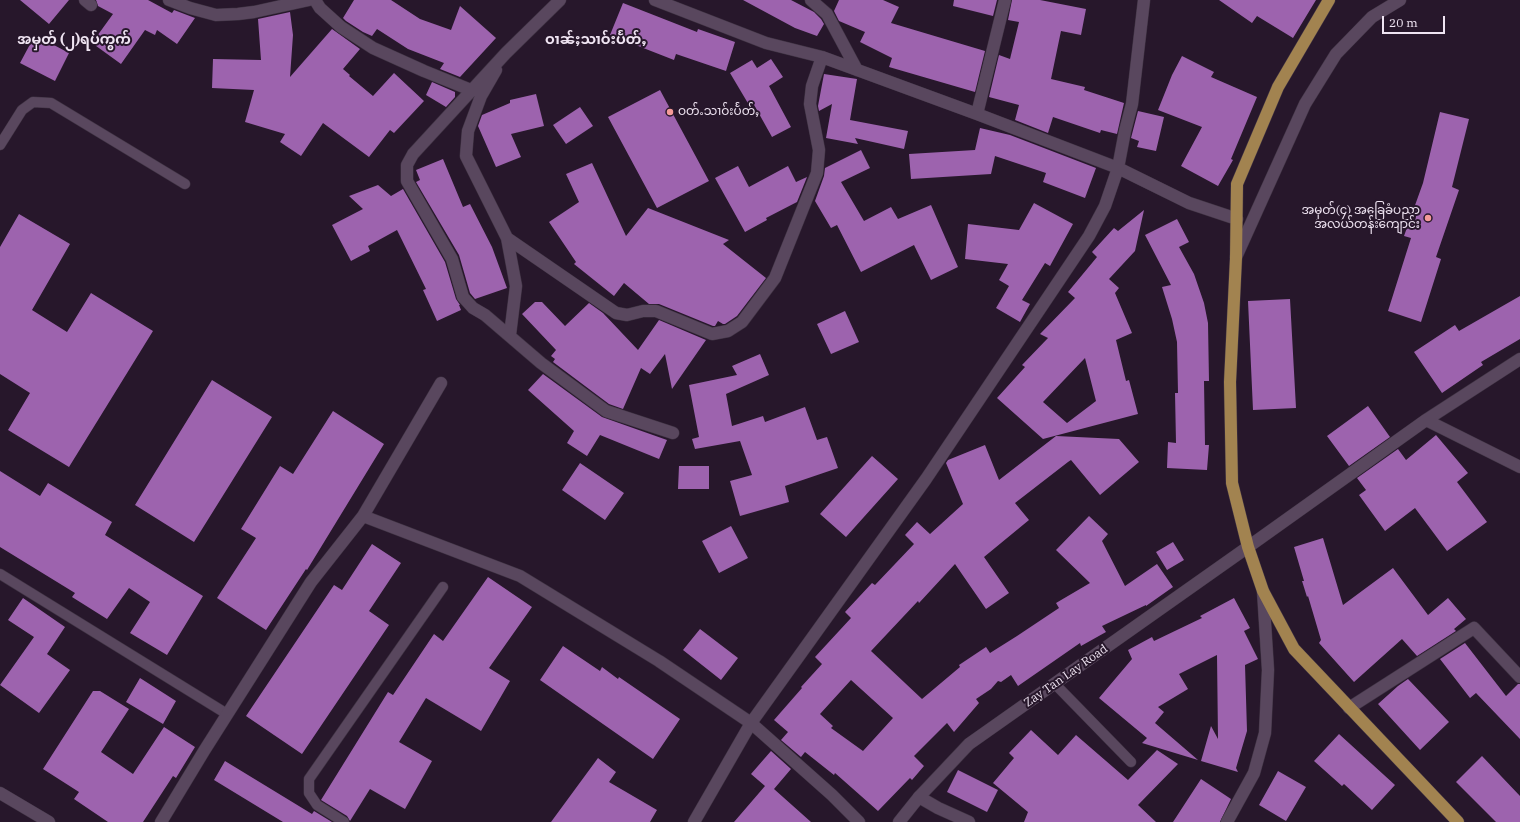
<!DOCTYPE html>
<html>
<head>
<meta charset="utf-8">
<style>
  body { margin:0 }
  #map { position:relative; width:1520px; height:822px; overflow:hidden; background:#27172b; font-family:"IBM Plex Serif",serif }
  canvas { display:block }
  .scale { position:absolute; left:1382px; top:16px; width:63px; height:18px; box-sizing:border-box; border:2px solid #efe4f2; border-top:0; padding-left:5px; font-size:12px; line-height:14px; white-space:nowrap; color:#efe4f2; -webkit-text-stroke:3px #27172b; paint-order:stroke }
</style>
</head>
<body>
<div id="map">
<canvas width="1520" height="822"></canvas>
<div class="scale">20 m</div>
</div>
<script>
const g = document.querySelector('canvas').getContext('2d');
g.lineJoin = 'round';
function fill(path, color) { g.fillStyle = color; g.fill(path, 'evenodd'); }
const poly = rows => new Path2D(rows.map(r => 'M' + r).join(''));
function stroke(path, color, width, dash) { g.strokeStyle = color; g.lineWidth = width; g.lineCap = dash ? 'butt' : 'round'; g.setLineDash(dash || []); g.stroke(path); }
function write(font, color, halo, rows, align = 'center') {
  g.font = font + ' "IBM Plex Serif","Noto Sans Myanmar",serif'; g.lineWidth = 4; g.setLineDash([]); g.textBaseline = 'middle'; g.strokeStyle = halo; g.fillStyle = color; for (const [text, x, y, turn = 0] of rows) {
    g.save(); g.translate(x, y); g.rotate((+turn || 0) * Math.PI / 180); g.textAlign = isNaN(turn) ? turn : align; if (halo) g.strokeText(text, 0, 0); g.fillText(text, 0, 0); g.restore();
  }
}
const building = poly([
  [20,0,69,0,49,24],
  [96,0,148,0,172,13,174,10,195,18,177,44,157,30,155,35,145,30,121,64,92,43,113,14,98,6],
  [354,0,391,0,420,19,451,30,460,6,496,38,460,77,440,69,444,63,408,49,377,29,372,36,363,32,346,21,343,18],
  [743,0,791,0,814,12,821,19,824,24,817,36,795,28],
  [839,0,883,0,899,7,891,23,985,51,975,92,889,67,892,58,860,42,865,32,839,21,834,11],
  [954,0,997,0,993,16,953,6],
  [1012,0,1040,0,1086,9,1081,35,1061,31,1051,79,1085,87,1084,90,1124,103,1117,134,1101,130,1100,133,1053,117,1048,133,1015,120,1019,105,989,97,999,55,1010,59,1019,22,1008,20],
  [1219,0,1316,0,1293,38,1257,16,1252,23],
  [623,3,697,32,698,29,735,42,726,71,676,54,674,60,610,35],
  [290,12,293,35,290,77,332,29,360,49,343,69,350,75,349,76,373,96,394,73,424,101,394,133,390,130,369,157,323,123,301,156,280,142,285,134,245,122,254,90,212,88,213,59,261,60,258,19],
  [35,35,69,53,55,81,20,63],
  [1182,56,1214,72,1211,77,1257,97,1231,159,1233,160,1218,186,1181,166,1202,127,1158,110,1172,75],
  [771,59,783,77,769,86,791,127,772,137,753,103,749,105,730,73,752,60,757,68],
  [824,74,857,79,850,120,908,131,904,149,855,138,858,144,826,138,832,104,819,111,818,106],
  [432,82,455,92,455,97,446,107,426,95],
  [660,90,709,181,657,208,608,117],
  [536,94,544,126,511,134,521,157,496,167,478,126,482,115,510,103,510,100],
  [580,107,593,126,566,144,553,125],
  [1138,111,1164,117,1156,151,1137,147,1139,141,1131,138],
  [1440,112,1469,119,1452,187,1459,190,1436,257,1441,259,1421,322,1388,311,1411,238,1404,236,1423,183],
  [980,128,1010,135,1096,168,1085,198,1043,182,1046,173,995,156,991,174,911,179,909,154,975,150],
  [861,150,870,168,841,182,864,221,891,207,898,219,931,205,958,267,931,280,914,245,861,272,837,225,831,228,815,201,824,176,825,168],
  [443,159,463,207,470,204,492,247,507,288,475,299,470,293,459,255,416,182,420,180,416,170],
  [592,163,626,236,648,208,729,240,723,244,766,278,737,316,725,324,723,324,718,321,715,326,713,326,659,304,649,304,624,283,614,296,574,264,576,262,549,222,579,202,566,174],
  [738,166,749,187,788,166,796,182,807,177,797,202,766,218,767,220,745,232,715,178],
  [378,185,391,196,403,189,445,262,456,299,460,305,459,305,461,310,437,321,423,290,426,289,397,230,368,246,370,251,351,261,332,225,363,209,349,196],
  [1034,203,1073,224,1050,266,1045,263,1022,300,1030,304,1020,322,996,308,1009,286,999,280,1008,264,965,259,968,224,1019,230],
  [1144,210,1135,251,1109,279,1119,288,1115,293,1132,333,1116,340,1126,381,1129,380,1138,414,1043,439,997,398,1025,367,1022,365,1048,338,1040,334,1075,298,1068,292,1097,257,1092,252,1114,228,1118,231],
  [1085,358,1096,401,1067,423,1043,402],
  [19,214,70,244,32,310,67,332,91,293,153,331,69,467,8,430,30,393,0,374,0,247],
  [1177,219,1189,242,1179,247,1194,274,1204,303,1208,323,1209,381,1204,381,1205,445,1209,445,1207,470,1167,468,1168,442,1176,443,1175,393,1178,393,1177,342,1172,319,1162,287,1171,285,1145,235],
  [1520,296,1520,339,1481,362,1483,365,1442,393,1414,352,1455,325,1459,331],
  [1290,299,1296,408,1253,410,1248,301],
  [535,302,542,302,565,326,589,303,603,313,638,350,659,320,706,340,672,389,665,354,650,374,641,368,623,409,609,404,553,362,555,359,551,356,556,350,522,314],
  [845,311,859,342,831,354,817,324],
  [760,354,769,375,726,394,732,426,763,416,765,422,805,407,817,440,827,437,838,468,785,486,789,502,740,516,730,481,752,475,740,441,695,449,692,439,699,437,689,385,737,375,732,366],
  [543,374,602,417,667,440,659,459,600,435,587,456,567,443,574,431,528,390],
  [212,380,272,417,194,542,135,505],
  [1368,406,1390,437,1349,466,1327,436],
  [333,411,384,444,307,570,306,569,266,630,217,598,256,538,241,529,280,466,293,474],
  [1436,435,1468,473,1457,482,1487,522,1447,551,1415,508,1385,531,1359,495,1366,490,1357,478,1398,449,1406,460],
  [1056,436,1119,439,1139,462,1100,495,1071,460,1068,462,1015,503,1029,520,984,557,1009,593,986,609,955,564,919,603,918,601,871,651,922,699,960,667,959,665,986,647,990,653,1017,636,1059,608,1056,603,1090,583,1056,550,1089,516,1108,534,1102,541,1125,586,1157,564,1173,587,1146,606,1146,605,1102,626,1106,632,1081,646,1080,643,1018,686,1011,675,1001,682,998,681,991,689,976,699,979,703,954,732,947,723,914,756,924,766,912,780,910,778,878,811,835,773,834,775,805,752,801,757,781,740,788,732,774,720,802,688,801,687,822,664,815,657,851,618,845,612,872,583,875,585,914,544,905,535,917,522,930,534,963,504,946,463,948,460,985,445,999,480],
  [851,680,893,718,863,751,831,728,833,726,820,714],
  [872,456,898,479,846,537,820,514],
  [580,463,624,493,605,520,562,490],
  [679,466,709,466,709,489,678,489],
  [0,471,40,496,48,483,112,522,105,535,203,596,167,655,130,633,150,602,129,588,107,619,72,597,75,593,0,547],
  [731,526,748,558,719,573,702,541],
  [1323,538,1343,605,1393,568,1428,615,1448,598,1466,619,1454,629,1456,631,1417,656,1402,639,1354,682,1319,643,1321,640,1308,596,1307,597,1302,581,1304,581,1294,547],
  [1173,542,1184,560,1167,570,1156,552],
  [372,544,401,563,369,611,389,625,302,754,246,716,334,585,342,590],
  [488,577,532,607,489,668,510,681,481,731,426,698,399,742,432,761,405,809,370,789,350,821,347,816,321,800,388,692,393,695,434,634,443,641],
  [23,598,65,627,47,654,70,670,39,713,0,685,34,637,8,620],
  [1234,598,1250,628,1244,631,1258,659,1245,665,1247,731,1236,768,1238,772,1201,761,1211,726,1218,739,1217,655,1179,674,1188,689,1158,707,1164,712,1155,723,1198,760,1142,743,1147,738,1099,698,1132,659,1128,650,1152,637,1154,641,1202,618,1200,616],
  [700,629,738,658,721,680,683,650],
  [1465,643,1506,696,1518,684,1520,684,1520,739,1476,693,1470,698,1440,659],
  [563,646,600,671,602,667,618,679,619,677,680,719,653,759,540,680],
  [140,678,176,701,163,724,126,702],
  [1408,679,1449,722,1420,750,1378,704,1398,686],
  [93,691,100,691,129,709,101,752,133,774,164,727,195,747,176,778,173,776,143,822,108,822,74,799,79,792,43,769],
  [1031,730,1058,755,1076,735,1128,780,1157,750,1178,764,1138,805,1156,822,1024,822,1028,812,993,783,1014,758,1009,753],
  [1339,734,1395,785,1372,810,1344,784,1342,786,1314,761],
  [771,751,791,769,774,789,811,822,734,822,765,786,751,774],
  [1482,756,1520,796,1520,822,1496,822,1456,782],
  [598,758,616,772,609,782,657,810,650,822,551,822],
  [225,761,312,814,314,811,332,822,283,822,214,780],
  [958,770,998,790,987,812,947,792],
  [1278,771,1306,787,1286,821,1259,805],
  [1201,779,1231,799,1220,822,1173,822]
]);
const service = poly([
  [0,145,22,110,33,102,51,103,185,184],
  [0,574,227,714],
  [1055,684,1131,762],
  [344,822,317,805,309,793,309,779,443,587]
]);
const pedestrian = poly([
  [1349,708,1474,628,1520,677]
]);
const minor = poly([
  [85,0,91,5],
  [169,0,190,8,216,15,238,14,254,12,309,0],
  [315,0,320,8,341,27,373,48,424,71,471,90],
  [560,0,506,53,413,154,407,165,407,181,452,259,463,297,473,308,485,315,541,363,606,411,673,433],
  [655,0,766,43,822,57,977,114,1118,168,1189,203,1237,219],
  [811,0,827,14,857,70],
  [496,70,481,96,468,131,466,156,507,238,516,286,510,335],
  [977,114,1005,0],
  [507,238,616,313,627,315,643,311,656,311,712,334,728,331,742,322,775,278,817,173,819,150,810,104,812,86,822,57],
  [1236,257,1305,104,1336,54,1372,17,1400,0],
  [1426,420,1520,359],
  [363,516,520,576,659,661,751,723,832,795,859,822],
  [1248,547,1426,420,1520,467],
  [0,793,49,822],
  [919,797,938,808,969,822],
  [161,822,204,751,311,582,363,516,441,383],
  [694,822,751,723,926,479,1089,236,1105,206,1118,168,1125,131,1132,104,1144,0],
  [1227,822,1254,773,1265,733,1268,670,1263,591]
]);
const tertiary = poly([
  [899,822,919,797,969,744,1248,547]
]);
const trunk = poly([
  [1329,0,1278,87,1237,184,1236,258,1230,382,1232,483,1248,547,1263,591,1294,649,1458,822]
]);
const markers = [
  [670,112,4,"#f59b99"],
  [1428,218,4,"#f59b99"]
];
const poiNames = [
  ["ဝတ်ႉသၢဝ်းပႅတ်ႇ",678,112],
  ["အမှတ်(၄) အခြေခံပညာ",1420,211,"right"],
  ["အလယ်တန်းကျောင်း",1420,225,"right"]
];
const streetNames = [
  ["Zay Tan Lay Road",1066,676,-35]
];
const quarterNames = [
  ["အမှတ် (၂)ရပ်ကွက်",74,40],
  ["ဝၢၼ်ႈသၢဝ်းပႅတ်ႇ",596,40]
];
fill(building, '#9d63ae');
stroke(service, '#403444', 11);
stroke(pedestrian, '#403444', 13);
stroke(minor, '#403444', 13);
stroke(tertiary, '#403444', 13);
stroke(trunk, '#403444', 13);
stroke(service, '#59475e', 10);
stroke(pedestrian, '#59475e', 12);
stroke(minor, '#59475e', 12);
stroke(tertiary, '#59475e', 12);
stroke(trunk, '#a28350', 12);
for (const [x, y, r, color] of markers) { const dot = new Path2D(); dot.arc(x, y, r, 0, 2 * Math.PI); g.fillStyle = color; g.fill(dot); stroke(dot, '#27172b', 1.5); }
write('12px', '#efe4f2', '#27172b', poiNames, 'left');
write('12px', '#efe4f2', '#27172b', streetNames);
write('bold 14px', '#efe4f2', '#27172b', quarterNames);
</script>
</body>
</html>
